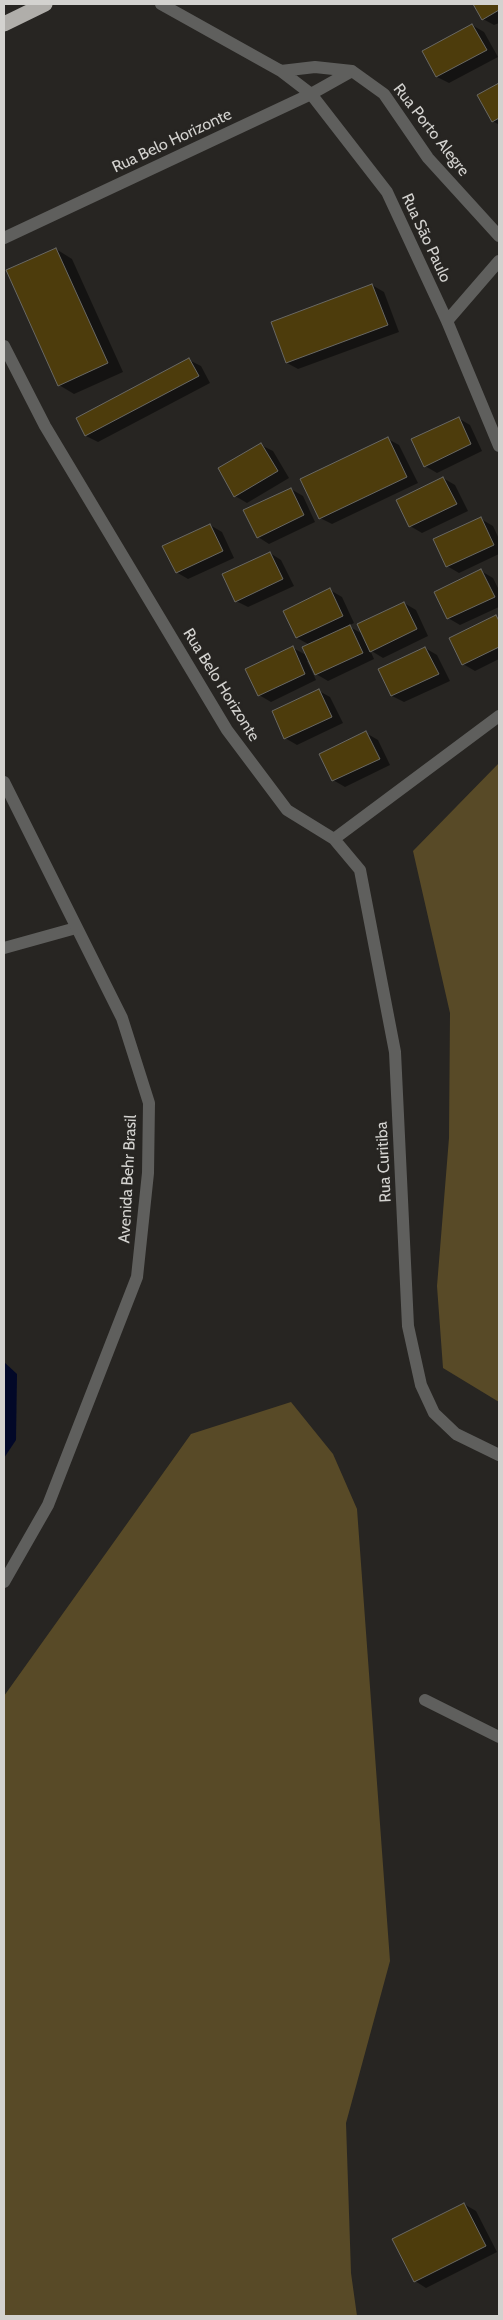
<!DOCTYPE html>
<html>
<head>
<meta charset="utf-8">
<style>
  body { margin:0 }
  #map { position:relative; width:503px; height:2320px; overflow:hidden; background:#272522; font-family:Cabin,sans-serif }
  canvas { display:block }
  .frame { position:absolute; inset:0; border:5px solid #d3d2cf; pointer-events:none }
</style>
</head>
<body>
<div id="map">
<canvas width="503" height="2320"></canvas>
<div class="frame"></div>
</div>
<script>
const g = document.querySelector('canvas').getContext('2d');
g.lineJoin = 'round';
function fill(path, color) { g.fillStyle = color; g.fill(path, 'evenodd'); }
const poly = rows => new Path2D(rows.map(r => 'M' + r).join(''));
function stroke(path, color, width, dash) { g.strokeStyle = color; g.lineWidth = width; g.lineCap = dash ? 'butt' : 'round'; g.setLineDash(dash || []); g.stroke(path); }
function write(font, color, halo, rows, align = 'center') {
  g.font = font + ' Cabin,sans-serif'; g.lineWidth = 5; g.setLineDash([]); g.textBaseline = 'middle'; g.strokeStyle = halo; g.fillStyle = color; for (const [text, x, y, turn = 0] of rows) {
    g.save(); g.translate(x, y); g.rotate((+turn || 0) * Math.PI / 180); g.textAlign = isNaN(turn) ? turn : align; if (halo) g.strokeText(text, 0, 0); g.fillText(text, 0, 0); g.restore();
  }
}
const green = poly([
  [499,763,499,1402,443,1368,437,1286,449,1138,450,1013,413,851],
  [291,1402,333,1454,357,1509,390,1961,346,2123,351,2273,357,2316,4,2316,4,1696,191,1434]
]);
const water = poly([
  [4,1362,17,1374,16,1440,4,1458]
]);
const shadow = poly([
  [474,4,499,4,499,23,494,25,483,19],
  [472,25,484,32,498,57,449,83,437,77,423,52],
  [499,84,499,125,493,121,479,95],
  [56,249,72,259,123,372,74,394,59,385],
  [372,285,384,292,399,332,298,369,287,363],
  [189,360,201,366,210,383,98,442,86,436,77,419],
  [458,418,470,425,482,451,437,473,425,466],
  [388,439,399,445,418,483,332,524,320,518],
  [261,445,273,451,289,478,247,503,235,496],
  [443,478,455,485,468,511,422,533,410,526],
  [291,489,303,496,315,522,269,544,258,537],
  [481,519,493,526,499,539,499,554,459,573,447,566],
  [210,525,222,532,234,558,188,579,176,572],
  [270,553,281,560,294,586,248,607,236,601],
  [481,571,493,578,499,590,499,607,460,625,448,618],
  [330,590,342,597,354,623,348,626,363,634,404,603,416,610,428,636,383,658,370,650,374,659,328,681,316,674,310,660,307,661,316,680,271,702,259,695,293,648,308,656,310,645,297,638],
  [496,616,499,618,499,659,475,671,463,664],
  [425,648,437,655,450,681,404,702,392,696,380,670],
  [319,691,330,697,343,723,297,745,285,738],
  [366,733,378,740,390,765,345,787,333,780],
  [464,2204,476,2211,497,2252,426,2288,415,2281]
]);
const building = poly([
  [473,4,499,4,499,10,482,20,473,4],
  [472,24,487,50,436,77,422,51,472,24],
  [499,83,499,118,492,122,477,95,499,83],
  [56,248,108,363,58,386,6,270,56,248],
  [372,284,388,325,286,363,271,322,372,284],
  [189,358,199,376,85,436,76,418,189,358],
  [459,417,471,444,424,467,411,439,459,417],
  [388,437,407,477,319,519,300,479,388,437],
  [261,443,278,471,234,497,218,468,261,443],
  [443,477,457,504,409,527,396,500,443,477],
  [291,488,304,515,257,538,243,510,291,488],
  [481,517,494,545,446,567,433,539,481,517],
  [210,524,223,551,176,573,162,546,210,524],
  [270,552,283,579,235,602,222,574,270,552],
  [481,569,495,597,447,619,434,592,481,569],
  [330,588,343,616,296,638,283,611,330,588],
  [404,602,417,629,370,652,357,624,404,602],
  [496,615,499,621,499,647,462,665,449,638,496,615],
  [350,625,363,653,315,675,302,647,350,625],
  [293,646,305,674,258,696,245,669,293,646],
  [425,647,439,674,391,696,378,669,425,647],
  [319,689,332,717,284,739,272,711,319,689],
  [366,731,380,759,332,781,319,754,366,731],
  [464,2203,486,2246,414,2282,392,2239,464,2203]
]);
const service = poly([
  [4,948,76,928]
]);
const minor = poly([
  [161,4,281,71,311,94,387,192,447,321,499,446],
  [281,71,315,67,352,71,384,94,428,158,499,236],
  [4,238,311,94,352,71],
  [447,321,499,261],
  [4,346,45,426,227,730,287,810,334,839,499,716],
  [334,839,360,870,395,1052,408,1326,421,1385,434,1413,456,1434,499,1455],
  [425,1700,499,1737]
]);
const tertiary = poly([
  [4,782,122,1018,149,1103,148,1173,137,1277,48,1505,4,1582]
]);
const motorway = poly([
  [4,24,45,4]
]);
const streetNames = [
  ["Rua Porto Alegre",431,130,52],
  ["Rua Belo Horizonte",172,141,-25],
  ["Rua São Paulo",426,238,65],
  ["Rua Belo Horizonte",221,685,58],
  ["Rua Curitiba",384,1162,-93],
  ["Avenida Behr Brasil",128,1179,-87]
];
fill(green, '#584a27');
fill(water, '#020828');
fill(shadow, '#0007');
fill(building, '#4d3c0c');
stroke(building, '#696864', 1);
stroke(service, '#5f5f5d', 12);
stroke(minor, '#5f5f5d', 12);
stroke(tertiary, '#5f5f5d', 12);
stroke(motorway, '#b0aeaa', 15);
write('16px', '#d3d2cf', '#272522', streetNames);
</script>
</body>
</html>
